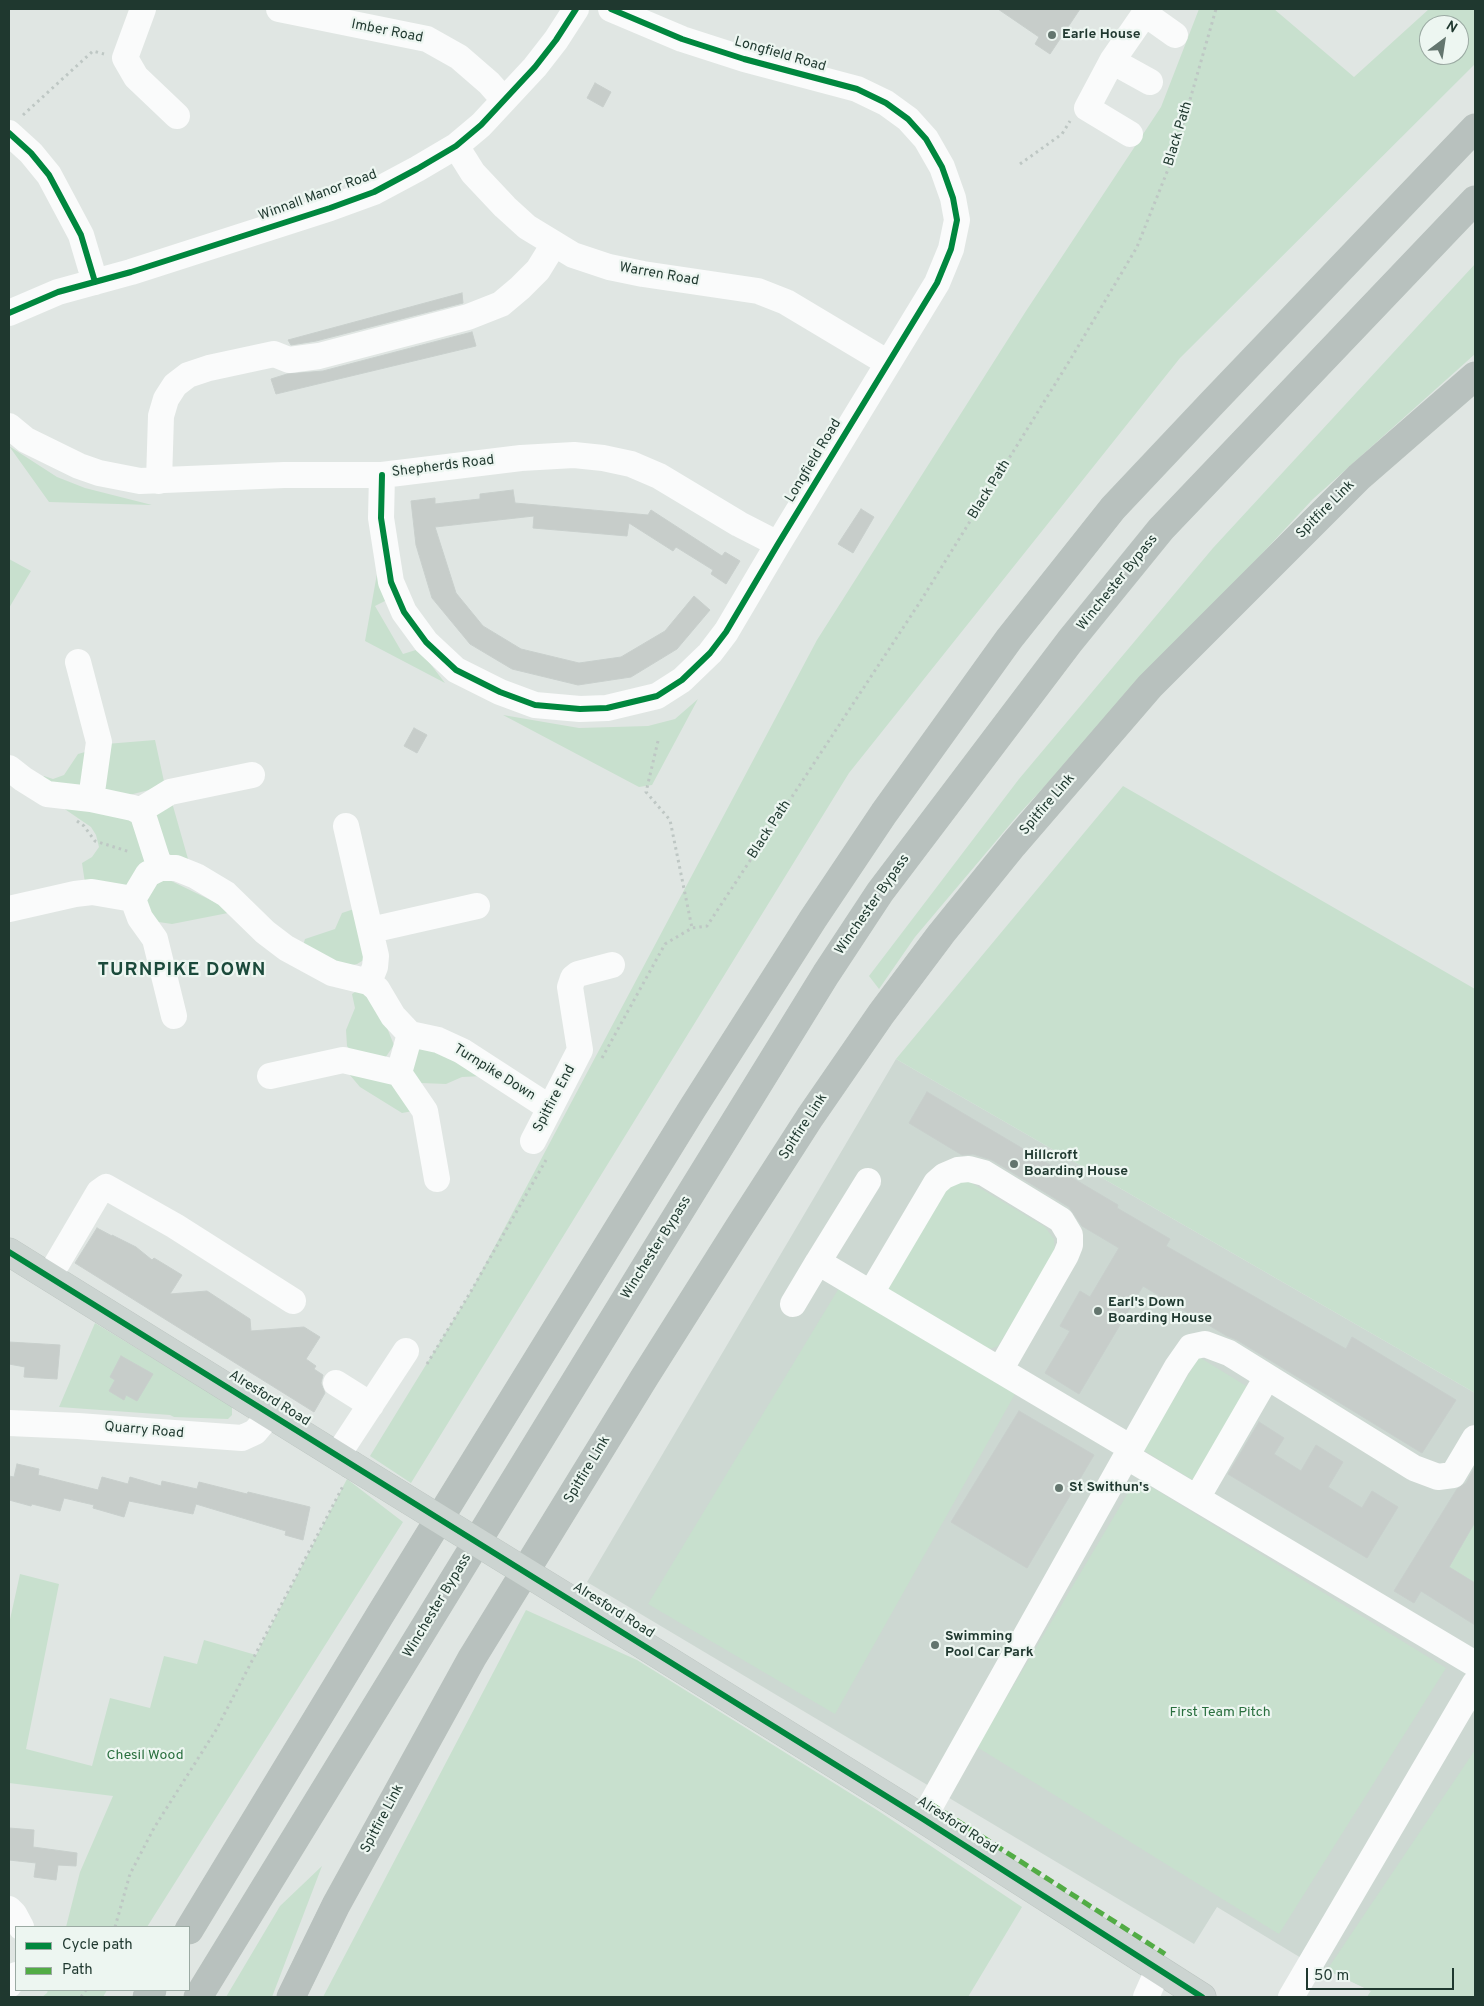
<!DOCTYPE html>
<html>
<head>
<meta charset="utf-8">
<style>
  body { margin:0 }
  #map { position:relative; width:1484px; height:2006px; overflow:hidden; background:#e0e6e3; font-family:Overpass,sans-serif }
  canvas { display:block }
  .frame { position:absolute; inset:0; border:10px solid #1f382f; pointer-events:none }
  .legend { position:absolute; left:15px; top:1926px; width:175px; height:65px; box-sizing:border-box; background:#edf6f1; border:1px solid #9baaa3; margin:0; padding:6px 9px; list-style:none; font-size:15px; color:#1f382f }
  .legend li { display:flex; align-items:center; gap:10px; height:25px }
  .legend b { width:25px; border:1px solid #9baaa3 }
  .north { position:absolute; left:1419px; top:15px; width:50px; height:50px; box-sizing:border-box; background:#edf6f1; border:1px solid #9baaa3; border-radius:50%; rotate:31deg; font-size:14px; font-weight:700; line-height:20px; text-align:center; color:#1f382f }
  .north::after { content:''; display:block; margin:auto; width:18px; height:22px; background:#63756e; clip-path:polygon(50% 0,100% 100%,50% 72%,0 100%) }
  .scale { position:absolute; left:1306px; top:1968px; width:148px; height:22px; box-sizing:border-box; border:2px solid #1f382f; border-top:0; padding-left:6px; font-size:15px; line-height:18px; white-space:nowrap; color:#1f382f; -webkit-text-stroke:4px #edf6f1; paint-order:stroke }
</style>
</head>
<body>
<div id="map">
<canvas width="1484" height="2006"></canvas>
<div class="frame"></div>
<ul class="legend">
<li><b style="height:6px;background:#00873e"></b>Cycle path</li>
<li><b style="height:6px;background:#52ac45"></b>Path</li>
</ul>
<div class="north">N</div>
<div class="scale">50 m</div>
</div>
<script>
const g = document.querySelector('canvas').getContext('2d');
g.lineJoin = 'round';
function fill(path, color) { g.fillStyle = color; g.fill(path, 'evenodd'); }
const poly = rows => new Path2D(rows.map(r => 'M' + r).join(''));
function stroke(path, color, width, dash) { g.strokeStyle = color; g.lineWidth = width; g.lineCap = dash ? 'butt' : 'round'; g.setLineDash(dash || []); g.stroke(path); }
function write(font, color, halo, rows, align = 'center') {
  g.font = font + ' Overpass,sans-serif'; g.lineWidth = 4.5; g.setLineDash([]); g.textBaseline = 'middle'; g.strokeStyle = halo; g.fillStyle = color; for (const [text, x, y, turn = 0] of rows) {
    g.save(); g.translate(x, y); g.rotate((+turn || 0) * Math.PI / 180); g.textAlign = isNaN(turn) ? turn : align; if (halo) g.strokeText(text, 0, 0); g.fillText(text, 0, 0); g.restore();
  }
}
const built = poly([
  [896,1059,1475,1393,1475,1997,1367,1997,1371,1991,1327,1970,1311,1964,1217,1907,1194,1944,587,1582]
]);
const green = poly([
  [1199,9,1274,9,1354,77,1429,9,1475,9,1475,64,1180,358,849,773,411,1483,370,1456,470,1293,817,640,1026,311,1161,107],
  [1429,25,1459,25,1459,55,1429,55],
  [1475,264,1475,354,1313,499,1018,815,915,937,879,989,869,976,1019,779,1213,548],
  [9,446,57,477,85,488,152,505,49,502],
  [9,559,31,571,9,608],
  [378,568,391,598,375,606,403,654,419,649,445,683,365,641],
  [698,699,652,785,639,787,503,715,579,728,648,726,675,719],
  [155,740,165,786,125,796,100,790,106,744],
  [92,750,84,781,77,788,41,780,44,776,53,779,64,775,78,754],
  [1123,786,1475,989,1475,1393,896,1059],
  [50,799,132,814,148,862,126,894,85,883,82,863,92,857,99,847,96,835,91,827],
  [171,799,190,866,169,854,153,820,159,804],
  [163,877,227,908,228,913,172,924,152,921,145,910,147,898,151,887],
  [357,908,367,958,357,964,343,967,302,949,305,939,335,929,342,913],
  [363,987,385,1023,394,1045,383,1061,353,1054,347,1046,346,1030,355,1008,352,994],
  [420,1044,483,1076,462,1077,446,1084,421,1083,413,1075,413,1054],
  [349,1074,379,1076,405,1090,419,1110,402,1113,360,1087],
  [963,1178,1045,1227,1054,1239,1055,1254,998,1346,981,1352,886,1293,937,1185],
  [839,1288,1015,1394,835,1714,648,1604],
  [95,1323,228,1404,232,1407,232,1415,228,1419,174,1417,170,1415,59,1407],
  [1199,1357,1251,1389,1196,1482,1143,1450],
  [347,1479,403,1522,147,1927,66,1927,80,1872,113,1796,9,1783,9,1624,20,1574,59,1584,26,1749,92,1766,110,1698,150,1708,164,1656,197,1664,204,1640,256,1655],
  [1139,1486,1153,1488,1446,1668,1279,1934,977,1747,1128,1493],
  [1475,1522,1475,1583,1449,1567],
  [526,1610,637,1660,877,1810,1022,1907,968,1997,323,1997],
  [1475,1750,1475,1997,1367,1997,1371,1991,1327,1970],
  [322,1866,272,1997,226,1997,280,1906],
  [48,1990,107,1990,103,1997,42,1997,47,1993]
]);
const building = poly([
  [998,9,1080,9,1050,54,1035,44,1039,37,998,9],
  [595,83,611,92,603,107,587,98,595,83],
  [462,293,463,303,316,341,291,345,288,340,462,293],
  [472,332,476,346,276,394,271,379,287,374,323,371,472,332],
  [513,490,515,503,648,515,651,510,722,556,725,552,740,561,726,584,711,574,713,570,676,547,673,551,629,523,627,536,533,528,534,516,435,527,456,593,483,626,521,649,579,663,621,657,665,631,694,596,710,610,677,649,631,677,578,685,512,669,470,644,432,598,416,545,411,501,435,498,435,504,480,499,480,494,513,490],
  [861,509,874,517,853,553,838,544,861,509],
  [414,728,427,735,417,753,404,746,414,728],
  [927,1092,1118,1205,1117,1208,1170,1239,1166,1246,1346,1349,1352,1337,1456,1400,1422,1453,1237,1340,1227,1336,1143,1286,1079,1394,1045,1373,1070,1331,1060,1326,1080,1291,1090,1297,1119,1248,1082,1226,1069,1207,992,1160,973,1154,962,1155,909,1123,927,1092],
  [97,1228,112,1236,112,1235,136,1247,152,1260,154,1258,182,1275,170,1294,207,1291,250,1319,251,1331,304,1327,320,1337,306,1359,316,1366,314,1369,323,1375,321,1383,325,1393,314,1412,75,1263,97,1228],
  [9,1342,60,1345,57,1379,24,1377,25,1367,9,1364,9,1342],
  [121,1356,153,1374,137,1401,126,1395,124,1400,109,1391,115,1380,110,1377,121,1356],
  [1019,1411,1094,1455,1027,1568,951,1522,1019,1411],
  [1259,1422,1284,1438,1274,1454,1301,1471,1316,1445,1343,1462,1328,1487,1362,1508,1372,1491,1398,1507,1367,1558,1228,1474,1259,1422],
  [17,1464,39,1469,38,1475,98,1490,102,1477,128,1484,130,1477,161,1486,162,1481,197,1489,199,1482,247,1494,248,1492,310,1507,303,1540,285,1535,286,1531,196,1504,193,1514,129,1501,124,1517,93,1508,94,1505,64,1498,60,1511,32,1504,31,1506,9,1500,9,1476,14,1477,17,1464],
  [1475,1467,1475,1522,1449,1567,1475,1583,1475,1625,1421,1591,1414,1603,1394,1591,1457,1489,1466,1483,1475,1467],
  [9,1828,34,1830,33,1847,77,1853,76,1866,58,1865,56,1880,34,1877,36,1863,9,1860,9,1828]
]);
const path = poly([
  [23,115,93,51,104,54],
  [1020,164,1062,134,1070,121],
  [658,741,646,792,670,820,692,928],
  [77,821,84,826,95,841,130,852],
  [602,1058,665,944,692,928,707,926,920,602,1070,360,1137,247,1175,152,1216,9],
  [427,1364,470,1293,546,1160],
  [115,1927,130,1874,154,1828,216,1730,343,1486],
  [81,1997,86,1990]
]);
const minor = poly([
  [143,9,125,58,136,77,177,116],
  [279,9,427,39,459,57,489,83,504,100],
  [1144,13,1175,35],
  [1112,61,1150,82],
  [9,133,31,153,49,175,81,235,95,282],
  [1130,134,1087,108,1112,61,1148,9],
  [456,146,473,173,505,207,527,227,573,255,609,267,643,274,758,291,786,302,888,363],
  [9,313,58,292,131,272,330,208,374,192,417,169,456,146,481,125,535,67,556,40,576,9],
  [9,426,26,440,79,466,99,473,140,481,284,475,382,475,521,458,574,455,603,458,631,464,659,476,739,524,778,544],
  [382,475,381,518,391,582,404,612,426,642,456,670,500,692,535,705,580,709,607,708,657,696,682,680,710,653,726,632,778,544,937,283,951,249,957,220,953,198,942,167,926,139,908,119,886,103,857,89,744,59,682,39,611,9],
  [159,481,161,416,166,399,175,385,188,375,209,368,274,354,289,360,319,356,468,317,501,304,520,288,538,270,554,244],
  [78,662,99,742,91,799],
  [9,768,23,779,47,794,91,799,133,808,139,811,143,815,160,868,176,868,196,876,226,894,265,932,286,948,332,973,369,982,377,989,393,1016,410,1034,438,1040,462,1051,550,1108],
  [139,811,170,792,252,775],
  [346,826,376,956,375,967,369,982],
  [160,868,148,874,133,899,140,918,155,939,174,1016],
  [9,909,75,894,92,892,133,899],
  [371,930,477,906],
  [410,1034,399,1073,425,1111,437,1179],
  [270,1076,343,1060,399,1073],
  [533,1141,580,1050,570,987,573,978,578,974,612,965],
  [868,1181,818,1262,1131,1448],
  [49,1277,99,1192,106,1187,175,1226,293,1301],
  [871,1293,936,1183,944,1176,958,1170,969,1169,984,1173,1061,1220,1070,1235,1070,1245,1066,1255,1000,1370],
  [793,1304,818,1262],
  [336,1383,371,1405],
  [9,1423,78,1426,242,1438,255,1432,270,1414],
  [337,1456,406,1351],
  [1126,1456,1475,1664],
  [1197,1498,1267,1377],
  [923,1819,1131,1448,1177,1367,1191,1347,1205,1344,1229,1353,1414,1468,1438,1477,1453,1475,1475,1438],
  [9,1909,14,1914,21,1927],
  [9,1985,16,1975],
  [1146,1997,1158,1970],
  [1291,1997,1475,1683]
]);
const major = poly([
  [9,1252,350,1464],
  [571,1600,923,1819,1202,1997]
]);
const highway = poly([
  [189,1930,380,1615,692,1109,813,919,884,813,1009,639,1113,508,1213,402,1475,128],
  [147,1997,152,1990],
  [198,1997,654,1253,826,974,880,892,1070,641,1161,529,1475,200],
  [291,1997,336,1905,472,1658,644,1378,738,1229,810,1117,881,1014,941,934,1013,845,1150,686,1359,477,1475,376]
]);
const majorBridge = poly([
  [350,1464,571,1600]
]);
const quiet = poly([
  [931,1804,1165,1954]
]);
const cycleway = poly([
  [9,133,31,153,49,175,81,235,95,282],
  [9,313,58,292,131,272,330,208,374,192,417,169,456,146,481,125,535,67,556,40,576,9],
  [382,475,381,518,391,582,404,612,426,642,456,670,500,692,535,705,580,709,607,708,657,696,682,680,710,653,726,632,778,544,937,283,951,249,957,220,953,198,942,167,926,139,908,119,886,103,857,89,744,59,682,39,611,9],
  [9,1252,923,1819,1202,1997]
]);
const markers = [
  [1052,35,5,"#63756e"],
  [1014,1164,5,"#63756e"],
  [1098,1311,5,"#63756e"],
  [1059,1488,5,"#63756e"],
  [935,1645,5,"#63756e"]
];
const streetNames = [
  ["Imber Road",387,32,11],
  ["Longfield Road",780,55,16],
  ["Black Path",1179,134,-73],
  ["Winnall Manor Road",318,196,-20],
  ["Warren Road",659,275,10],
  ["Longfield Road",814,461,-59],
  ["Shepherds Road",443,467,-7],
  ["Black Path",990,490,-58],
  ["Spitfire Link",1326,510,-45],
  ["Winchester Bypass",1118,583,-51],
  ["Spitfire Link",1048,805,-49],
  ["Black Path",770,830,-57],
  ["Winchester Bypass",873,905,-55],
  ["Turnpike Down",494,1073,32],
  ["Spitfire End",555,1099,-62],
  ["Spitfire Link",804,1127,-57],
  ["Winchester Bypass",657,1248,-58],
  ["Alresford Road",269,1399,32],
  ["Quarry Road",144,1431,5],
  ["Spitfire Link",588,1470,-59],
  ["Winchester Bypass",438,1606,-59],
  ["Alresford Road",613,1611,32],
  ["Spitfire Link",383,1819,-62],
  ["Alresford Road",957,1826,33]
];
const poiNames = [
  ["Earle House",1062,35],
  ["Hillcroft",1024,1156],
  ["Boarding House",1024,1172],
  ["Earl's Down",1108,1303],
  ["Boarding House",1108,1319],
  ["St Swithun's",1069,1488],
  ["Swimming",945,1637],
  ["Pool Car Park",945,1653]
];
const parkNames = [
  ["First Team Pitch",1220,1713],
  ["Chesil Wood",145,1756]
];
const districtNames = [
  ["TURNPIKE DOWN",182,971]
];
fill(built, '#cdd8d2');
fill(green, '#c8e0ce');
fill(building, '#c7cdca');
stroke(building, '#c8cfcc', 1);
stroke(major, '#bac3bf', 29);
stroke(highway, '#bac3bf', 29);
stroke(path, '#bec7c4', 3, [2.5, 4]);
stroke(minor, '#fafbfb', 26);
stroke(major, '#ccd4d1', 28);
stroke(highway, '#b8c1be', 28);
stroke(majorBridge, '#bac3bf', 29, []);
stroke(majorBridge, '#ccd4d1', 28);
stroke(quiet, '#52ac45', 5, [10, 5]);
stroke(cycleway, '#00873e', 6);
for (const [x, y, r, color] of markers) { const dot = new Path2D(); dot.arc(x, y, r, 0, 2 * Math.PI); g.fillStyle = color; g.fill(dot); stroke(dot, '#edf6f1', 2); }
write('14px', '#1f382f', '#edf6f1', streetNames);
write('bold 14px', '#1f382f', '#edf6f1', poiNames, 'left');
write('14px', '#296f3e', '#edf6f1', parkNames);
g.letterSpacing = '1px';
write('bold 19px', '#1b4a3b', '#edf6f1', districtNames);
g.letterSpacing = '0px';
</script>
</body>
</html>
